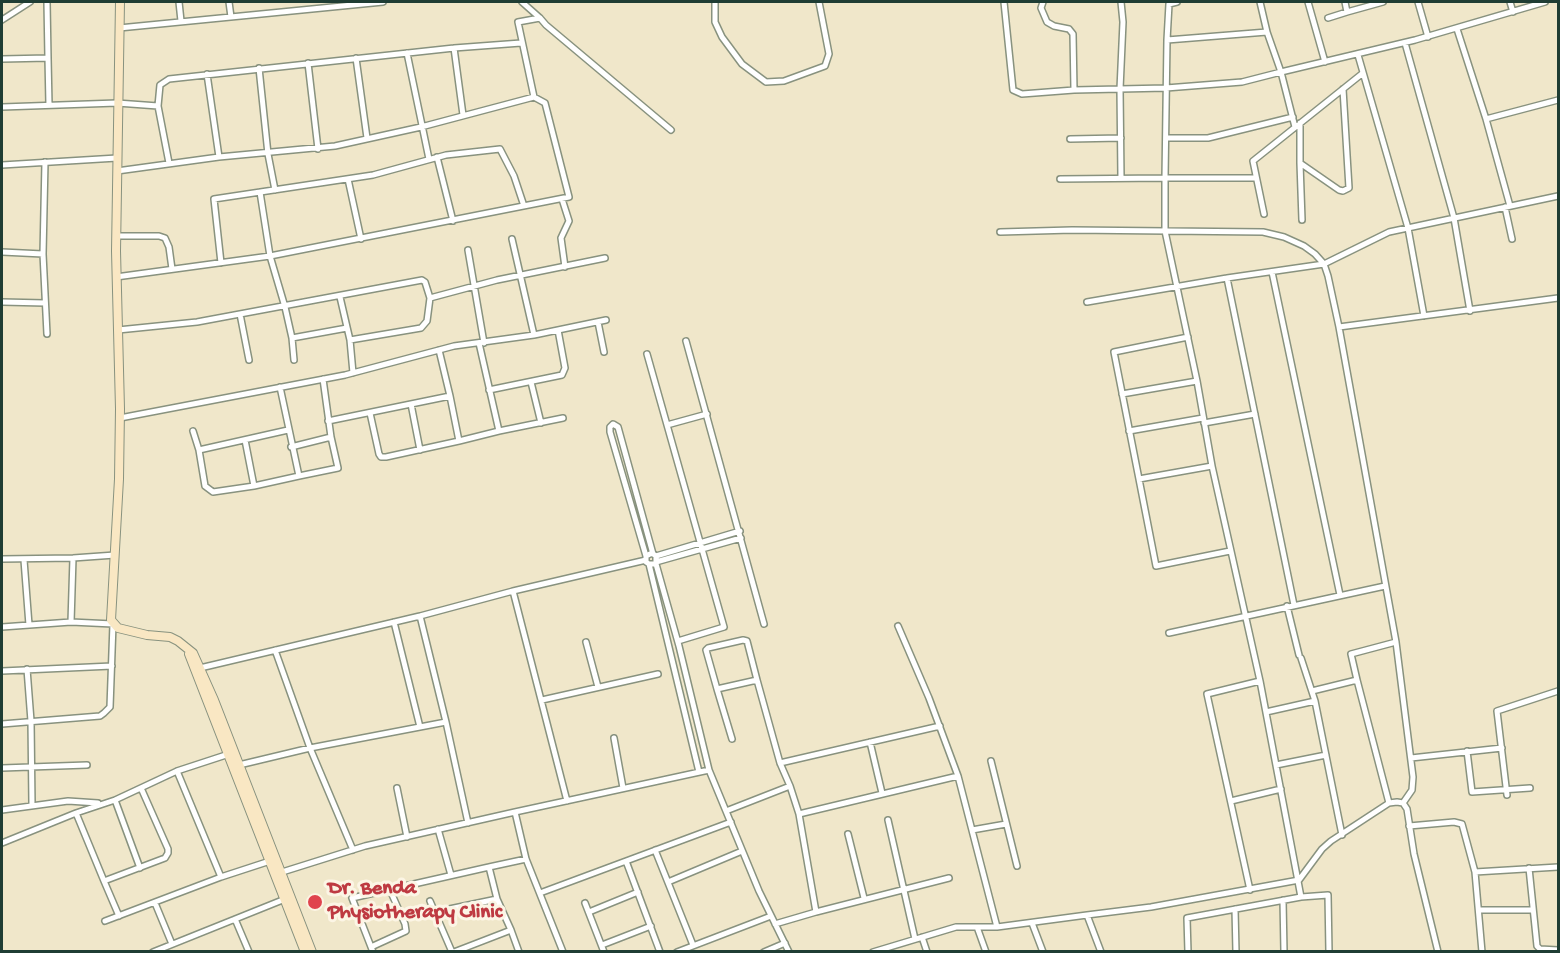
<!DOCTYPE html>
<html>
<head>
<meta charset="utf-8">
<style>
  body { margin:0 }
  #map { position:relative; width:1560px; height:953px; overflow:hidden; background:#f0e7ca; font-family:"Gochi Hand",sans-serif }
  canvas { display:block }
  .frame { position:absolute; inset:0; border:3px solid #1f3d34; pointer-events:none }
</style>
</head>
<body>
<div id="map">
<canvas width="1560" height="953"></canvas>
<div class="frame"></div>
</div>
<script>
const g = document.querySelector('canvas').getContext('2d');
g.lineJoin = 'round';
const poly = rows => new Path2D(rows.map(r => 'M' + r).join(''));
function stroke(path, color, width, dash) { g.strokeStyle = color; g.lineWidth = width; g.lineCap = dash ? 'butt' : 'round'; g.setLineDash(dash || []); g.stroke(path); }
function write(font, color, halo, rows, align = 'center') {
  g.font = font + ' "Gochi Hand",sans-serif'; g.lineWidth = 6; g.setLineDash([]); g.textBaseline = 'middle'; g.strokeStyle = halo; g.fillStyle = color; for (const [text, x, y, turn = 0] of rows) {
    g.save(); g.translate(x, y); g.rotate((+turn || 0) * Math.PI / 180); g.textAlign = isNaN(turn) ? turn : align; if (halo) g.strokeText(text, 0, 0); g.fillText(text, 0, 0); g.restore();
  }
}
const street = poly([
  [179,2,181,21],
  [229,2,231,17],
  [715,2,715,22,722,37,742,64,766,82,784,81,825,66,829,54,819,2],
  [1004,2,1013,90,1022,94,1074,90],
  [1043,2,1041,8,1047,22,1054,26,1069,29,1073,34,1074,90,1166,88,1242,82,1281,72,1295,127],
  [1260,2,1267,32],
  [1308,2,1325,62],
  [1345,2,1347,12,1383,2],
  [1418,2,1428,37],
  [1510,2,1513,12],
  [540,18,546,25,671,130],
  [1328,18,1347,12],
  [2,20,30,2],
  [119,28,383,2],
  [1457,29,1486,119,1510,206],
  [1167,40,1169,4,1177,2],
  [1405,43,1454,218,1470,311],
  [454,48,463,115],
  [407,53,429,159],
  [1358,55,1408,228,1424,316],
  [48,58,49,105],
  [356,58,367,138],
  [2,59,48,58,47,2],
  [308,63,318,149],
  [259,68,268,154,275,190],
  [207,74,219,157],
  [158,106,169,163],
  [2,107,117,103,158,106,160,85,169,79,454,48,521,43],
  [1486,119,1558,100],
  [1300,123,1300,163,1339,190,1343,191,1349,188,1343,89],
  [1166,138,1208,138,1293,117],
  [1070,139,1121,138],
  [437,157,453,221],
  [1300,163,1302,220],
  [2,165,117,158],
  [117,171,219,157,335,146,421,127,534,97,518,22,540,18,522,2],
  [1121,178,1120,89,1123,22,1121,2],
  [1256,178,1165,178,1167,40,1267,32,1281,72,1415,40,1545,2],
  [348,179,361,239],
  [1060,179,1165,178,1165,231,1197,381,1212,466,1260,681,1301,897,1328,895,1329,952],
  [260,192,270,256,285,307,292,338,294,360],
  [562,199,569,221,561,238,565,267],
  [1505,207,1512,239],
  [1264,214,1253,161,1363,73],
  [1000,232,1072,230,1263,232,1284,237,1304,246,1315,254,1324,264,1328,276,1339,327,1396,642,1413,777,1412,790,1403,803],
  [116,236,159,236,165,238,169,247,172,269],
  [512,239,534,335],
  [468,250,484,343],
  [2,252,43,254,45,162],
  [43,254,47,334],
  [221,263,214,199,373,175,446,155,500,149,514,176,524,206],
  [1272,272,1340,595],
  [116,277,270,256,569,197,545,103,534,97],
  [1227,278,1294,605],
  [340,297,350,340,353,373],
  [2,302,45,303],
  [1087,302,1227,278,1324,264,1389,232,1558,196],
  [240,314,249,360],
  [598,322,604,352],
  [1339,327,1558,298],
  [118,330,197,322,422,280,425,282,430,298,497,280,605,258],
  [1188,337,1114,352,1139,479,1156,566,1230,551],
  [292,338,347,328],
  [350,340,421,328,427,321,430,298],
  [686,341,764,624],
  [647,354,724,627,678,641],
  [531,382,541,423],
  [489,390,562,375,565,368,558,330],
  [1122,394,1197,381],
  [411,404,420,450],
  [370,413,379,454,381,457,386,457,459,441,450,396],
  [120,418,345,375,454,346,534,335,606,320],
  [328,421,450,396,439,350],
  [1204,423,1255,414],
  [667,425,707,414],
  [193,431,199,450,205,486,213,492,254,486,299,476,280,387],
  [499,431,563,418],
  [1129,431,1203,418],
  [245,440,254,486],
  [459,441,499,431,479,343],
  [291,447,331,437,323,379],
  [199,450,288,430],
  [299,476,338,468,331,437],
  [1139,479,1212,466],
  [646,556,652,553,656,556,656,564,649,564,646,562,646,556,610,432,610,427,613,424,618,427,653,554],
  [656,556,740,531],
  [2,559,73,558,115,555],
  [24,560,29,625],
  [656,562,741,538],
  [649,564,699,772],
  [656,564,679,646,709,770],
  [513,591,646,560],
  [1287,606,1299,655],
  [420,616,446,722],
  [71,622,73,558],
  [394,622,420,727],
  [2,627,71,622,113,624,110,707,104,713,100,716,2,724],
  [1169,633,1385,586],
  [586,642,598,687],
  [275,650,310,748,353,850],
  [200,668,420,616,513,591,567,801],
  [27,669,31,721,32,805],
  [2,671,112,666],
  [1357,680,1389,803],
  [717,689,732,739],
  [1312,691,1357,680,1351,654,1396,642],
  [542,700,658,674],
  [1315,701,1342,835],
  [1266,712,1315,701,1301,658],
  [614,738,623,788],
  [870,742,882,793],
  [1467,751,1472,792,1530,788],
  [1411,758,1502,748],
  [991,761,1017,866],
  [780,763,940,726],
  [239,765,310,748,446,722,468,823],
  [1276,765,1326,755],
  [2,768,87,765],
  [177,771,221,877],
  [790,786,799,814,816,912,949,878],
  [397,788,407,837],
  [1507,795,1497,711,1558,691],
  [115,800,140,868],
  [1231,801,1281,789],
  [2,810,68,801,98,803],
  [726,811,790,786,780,763,757,680,717,689,706,650,708,648,743,640,747,641,757,680],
  [515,812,709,770,759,891,789,952],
  [76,813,104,881],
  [799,814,958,776],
  [888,820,915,939],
  [1409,826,1454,822,1462,824,1475,872,1482,952],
  [438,829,451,875],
  [972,830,1006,824],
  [848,834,864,898],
  [2,843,76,813,115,800,177,771,229,754],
  [655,850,693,945],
  [626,861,660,952],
  [1529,868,1537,946,1540,949,1558,950],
  [1475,872,1558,867],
  [279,873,365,846,515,812,526,859,563,952],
  [668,882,742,851],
  [1250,890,1207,694,1260,681],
  [540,893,731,822],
  [1283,900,1284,952],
  [430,901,452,952],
  [155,903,172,944],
  [585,903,604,952],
  [1235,909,1236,952],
  [1479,910,1532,910],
  [435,912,497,899],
  [589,912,638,892],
  [1087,915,1151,907,1299,880,1322,849,1331,841,1389,803,1397,802,1403,803,1407,809,1414,854,1438,952],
  [119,916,104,881,165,858,168,853,168,849,141,788],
  [235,919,249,952],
  [105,921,221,877,270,861],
  [1032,923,1043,952],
  [775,924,816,912],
  [977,927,986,952],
  [997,927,1087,915,1101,952],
  [511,930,519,952],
  [922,937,927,952],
  [602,945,651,926],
  [371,947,406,931,405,924,390,890],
  [153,952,285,899],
  [373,952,352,898,489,867],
  [454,952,511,930,497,899,489,867,526,859],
  [677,952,771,916],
  [764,952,785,943],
  [873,952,956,927,997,927,958,776,929,698,898,626],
  [1188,952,1187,918,1301,897]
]);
const secondary = poly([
  [120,2,116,251,120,409,119,479,111,620,118,628,147,635,170,637,178,641,193,653,214,700,312,952],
  [189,654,305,952]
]);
const markers = [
  [315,902,8,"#e0444e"]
];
const healthNames = [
  ["Dr. Benda",328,890],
  ["Physiotherapy Clinic",328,914]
];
stroke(street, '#88927f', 8);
stroke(secondary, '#88927f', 10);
stroke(street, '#fff', 5);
stroke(secondary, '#f9e7c3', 8);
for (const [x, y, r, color] of markers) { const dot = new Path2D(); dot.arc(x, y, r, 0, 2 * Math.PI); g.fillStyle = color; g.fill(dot); stroke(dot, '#fcf5e5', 2); }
write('bold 21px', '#be3a42', '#fcf5e5', healthNames, 'left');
</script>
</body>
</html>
